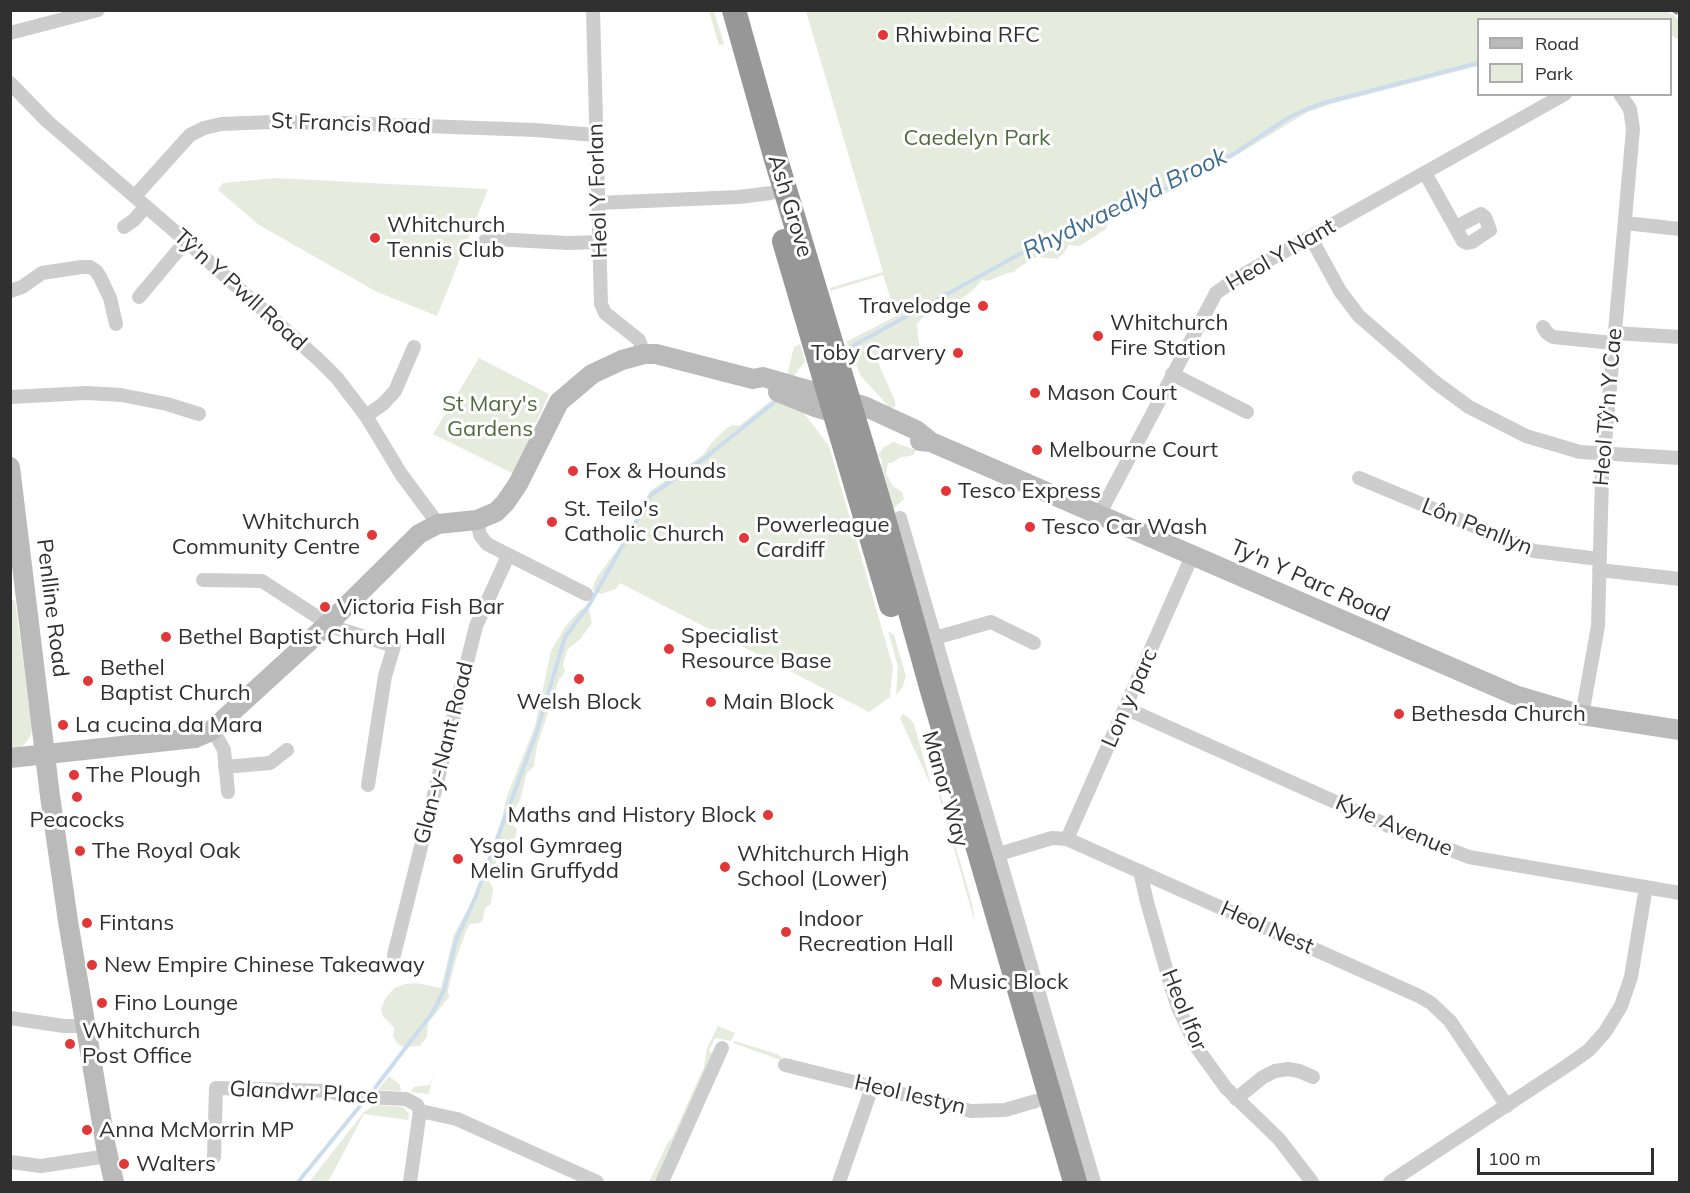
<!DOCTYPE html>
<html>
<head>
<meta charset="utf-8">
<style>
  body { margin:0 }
  #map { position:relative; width:1690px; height:1193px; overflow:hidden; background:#fff; font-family:Mulish,sans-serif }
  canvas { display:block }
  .frame { position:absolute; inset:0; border:12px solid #303030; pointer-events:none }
  .legend { position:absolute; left:1477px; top:18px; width:195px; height:78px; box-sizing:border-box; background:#fff; border:2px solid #acacac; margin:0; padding:8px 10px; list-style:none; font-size:18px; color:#303030 }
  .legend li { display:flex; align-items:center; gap:12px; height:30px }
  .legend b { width:30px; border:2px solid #acacac }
  .scale { position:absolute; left:1477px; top:1148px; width:177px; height:27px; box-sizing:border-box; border:3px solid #303030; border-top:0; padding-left:8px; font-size:18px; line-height:21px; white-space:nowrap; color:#303030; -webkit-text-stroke:4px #fff; paint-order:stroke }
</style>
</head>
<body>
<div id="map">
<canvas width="1690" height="1193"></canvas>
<div class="frame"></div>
<ul class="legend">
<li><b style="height:8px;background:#bababa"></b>Road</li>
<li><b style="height:16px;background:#e5ecde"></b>Park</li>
</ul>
<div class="scale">100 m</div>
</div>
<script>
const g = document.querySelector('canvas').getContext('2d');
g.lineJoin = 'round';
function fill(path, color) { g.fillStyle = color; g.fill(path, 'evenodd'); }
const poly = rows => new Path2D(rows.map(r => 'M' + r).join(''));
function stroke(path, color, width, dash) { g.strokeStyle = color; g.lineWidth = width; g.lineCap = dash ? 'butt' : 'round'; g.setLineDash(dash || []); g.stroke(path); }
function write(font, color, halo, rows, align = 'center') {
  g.font = font + ' Mulish,sans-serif'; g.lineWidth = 6; g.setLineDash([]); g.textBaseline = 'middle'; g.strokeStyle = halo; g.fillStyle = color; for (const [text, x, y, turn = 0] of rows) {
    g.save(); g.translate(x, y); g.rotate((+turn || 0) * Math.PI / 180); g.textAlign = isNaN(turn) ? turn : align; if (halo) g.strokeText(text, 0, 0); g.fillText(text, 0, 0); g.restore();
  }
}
const green = poly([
  [1663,10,1674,15,1679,21,1680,41,1671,35,1670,20,1478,20,1478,66,1331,104,1308,112,1207,173,1115,219,1108,223,1106,229,1080,246,1069,245,1063,254,1057,259,1036,257,1021,266,1014,272,1007,273,988,281,982,280,973,290,963,298,922,318,917,324,919,345,912,358,906,358,894,344,877,348,880,356,877,360,895,401,895,407,890,408,861,376,846,342,896,316,883,275,830,291,830,288,883,272,806,11],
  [709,11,714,11,724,44,719,45],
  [276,178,332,181,488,189,437,316,377,292,259,225,218,190,223,183],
  [800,344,805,361,794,376,787,375,794,347],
  [479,358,549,394,536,423,533,422,528,431,532,433,514,474,433,434],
  [773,399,803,412,829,446,893,667,890,697,869,712,620,583,616,589,601,594,592,589,597,577,622,543,650,491,703,455,712,442,727,428,733,425,739,426],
  [893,442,916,450,913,455,899,458,892,463,888,463,886,474,893,486,902,492,904,499,894,508,890,507,881,465,882,460,878,455,883,448],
  [10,600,15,600,32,729,31,735,25,744,20,747,10,749],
  [584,608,589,609,592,623,581,638,567,650,563,665,565,670,563,676,559,679,537,746,534,766,527,773,520,800,514,810,511,822,517,829,516,836,513,841,504,842,489,881,493,889,491,904,485,908,483,919,480,923,470,924,466,931,456,959,448,990,449,997,428,1023,427,1037,420,1046,404,1047,398,1044,393,1036,394,1028,383,1016,381,1010,385,999,394,988,405,984,416,983,441,988,454,934,475,897,502,818,507,796,535,726,551,651,565,627,579,611],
  [888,631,894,635,906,676,902,688,896,695,898,667],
  [903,714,909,718,914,724,932,788,900,718],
  [937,789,939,789,972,903,975,923],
  [718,1026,735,1033,731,1041,715,1038,709,1051,713,1053,654,1182,649,1182,668,1142,672,1138,704,1067,707,1048],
  [735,1041,777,1054,781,1057,781,1060,733,1043],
  [434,1070,429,1094,411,1092,414,1087,430,1085],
  [389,1076,400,1085,401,1091,378,1090],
  [375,1105,403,1107,409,1114,408,1120,364,1114,328,1182,309,1182,364,1112]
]);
const stream = poly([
  [849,348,1049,238,1190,178,1235,153,1288,118,1307,109,1327,102,1478,63],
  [375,1088,433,1012,444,990,456,940,476,896,536,734,565,637,589,605,651,495,705,458,776,401],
  [298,1182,360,1106]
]);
const street = poly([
  [593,10,601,304,605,313,639,340,644,354],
  [10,33,98,10],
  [10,83,47,121,186,241,319,360,337,378,366,416,401,474,438,524],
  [1425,173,1463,241,1467,243,1472,242,1490,230,1485,217,1481,214,1456,227],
  [135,196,190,135,204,128,221,124,272,122,342,123,535,130,595,135],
  [598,203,739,197,771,193],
  [1625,223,1680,229],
  [124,227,134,220,146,206],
  [1311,238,1340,291,1359,316,1435,382,1469,407,1526,436,1580,452,1680,458],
  [485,241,494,239,568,243,600,242],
  [10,291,22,287,42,273,82,267,90,267,96,271,100,277,110,298,116,324],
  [139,297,186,241],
  [1543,327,1547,333,1553,337,1613,343],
  [1614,333,1680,337],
  [1172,374,1247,412],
  [10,397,87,393,121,395,167,404,199,414],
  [366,416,383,404,395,391,414,347],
  [1359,478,1534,551,1599,559],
  [1099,515,1216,293,1237,278,1565,94],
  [900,518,1094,1182],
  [477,520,480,535,487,544,586,594],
  [1599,570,1680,579],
  [203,580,262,581,333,627,394,646,385,676,368,785],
  [935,638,991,622,1034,643],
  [1125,708,1389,826,1469,857,1680,893],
  [1582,715,1598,626,1602,477,1633,129,1630,109,1620,94],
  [211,731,218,739,224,750,228,792],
  [225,767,270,763,287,750],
  [1067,839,1192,556],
  [989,857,1052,838,1067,839,1419,996,1431,1003,1450,1021,1507,1106],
  [1140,871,1147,902,1171,986,1178,1007,1197,1048,1226,1088,1279,1139,1312,1182],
  [394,955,476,626,508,556],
  [10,1018,64,1026,86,1026],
  [785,1065,971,1111,1005,1110,1036,1101],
  [1236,1099,1263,1077,1275,1071,1288,1069,1299,1071,1313,1077],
  [420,1111,457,1119,597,1182],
  [214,1157,216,1088,330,1091,343,1096,406,1099,417,1105,420,1111],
  [10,1162,41,1166,108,1156],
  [410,1182,420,1111],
  [662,1182,722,1048],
  [839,1182,872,1087],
  [1390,1182,1568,1065,1589,1050,1605,1032,1621,1006,1631,977,1646,887]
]);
const secondary = poly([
  [778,392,815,407,847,416],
  [920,441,931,442,1515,695,1582,715,1680,730],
  [10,467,50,796,68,921,106,1147,114,1182],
  [10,758,195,738,211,731,328,624,419,534,438,524,477,520,496,512,505,503,518,484,559,402,592,374,622,360,644,354,656,354,753,379,763,377,864,406,916,430,931,442]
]);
const highway = poly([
  [734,10,775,156,881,508,931,687,1075,1182],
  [784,241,891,605]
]);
const rail = poly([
  [1673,10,1680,15]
]);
const markers = [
  [883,35,6,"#e23738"],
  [375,238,6,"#e23738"],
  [983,306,6,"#e23738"],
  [1098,336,6,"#e23738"],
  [958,353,6,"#e23738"],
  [1035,393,6,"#e23738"],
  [1037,450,6,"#e23738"],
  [573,471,6,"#e23738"],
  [946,491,6,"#e23738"],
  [552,522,6,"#e23738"],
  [1030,527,6,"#e23738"],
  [372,535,6,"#e23738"],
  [744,538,6,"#e23738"],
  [325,607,6,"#e23738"],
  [166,637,6,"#e23738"],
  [669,649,6,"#e23738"],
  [579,679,6,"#e23738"],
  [88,681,6,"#e23738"],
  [711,702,6,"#e23738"],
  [1399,714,6,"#e23738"],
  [63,725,6,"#e23738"],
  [74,775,6,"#e23738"],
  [77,797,6,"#e23738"],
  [768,815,6,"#e23738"],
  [80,851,6,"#e23738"],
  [458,859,6,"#e23738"],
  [725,867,6,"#e23738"],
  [87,923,6,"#e23738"],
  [786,932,6,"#e23738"],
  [92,965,6,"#e23738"],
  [937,982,6,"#e23738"],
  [102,1003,6,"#e23738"],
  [70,1044,6,"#e23738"],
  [87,1130,6,"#e23738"],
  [124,1164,6,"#e23738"]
];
const poiNames = [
  ["Rhiwbina RFC",895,35],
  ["Whitchurch",387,225],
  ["Tennis Club",387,250],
  ["Travelodge",971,306,"right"],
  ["Whitchurch",1110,323],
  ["Fire Station",1110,348],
  ["Toby Carvery",946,353,"right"],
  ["Mason Court",1047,393],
  ["Melbourne Court",1049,450],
  ["Fox & Hounds",585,471],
  ["Tesco Express",958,491],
  ["St. Teilo's",564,509],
  ["Catholic Church",564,534],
  ["Whitchurch",360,522,"right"],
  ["Community Centre",360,547,"right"],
  ["Powerleague",756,525],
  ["Cardiff",756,550],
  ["Tesco Car Wash",1042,527],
  ["Victoria Fish Bar",337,607],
  ["Specialist",681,636],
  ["Resource Base",681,661],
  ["Bethel Baptist Church Hall",178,637],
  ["Bethel",100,668],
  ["Baptist Church",100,693],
  ["Welsh Block",579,702,"center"],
  ["Main Block",723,702],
  ["Bethesda Church",1411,714],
  ["La cucina da Mara",75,725],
  ["The Plough",86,775],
  ["Maths and History Block",756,815,"right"],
  ["Peacocks",77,820,"center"],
  ["Ysgol Gymraeg",470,846],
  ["Melin Gruffydd",470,871],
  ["The Royal Oak",92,851],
  ["Whitchurch High",737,854],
  ["School (Lower)",737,879],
  ["Indoor",798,919],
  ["Recreation Hall",798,944],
  ["Fintans",99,923],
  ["New Empire Chinese Takeaway",104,965],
  ["Music Block",949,982],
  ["Fino Lounge",114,1003],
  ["Whitchurch",82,1031],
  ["Post Office",82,1056],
  ["Anna McMorrin MP",99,1130],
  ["Walters",136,1164]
];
const streetNames = [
  ["St Francis Road",351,124,2],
  ["Heol Y Forlan",598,191,-92],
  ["Ash Grove",790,206,73],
  ["Heol Y Nant",1281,255,-30],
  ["Tŷ'n Y Pwll Road",240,290,42],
  ["Heol Tŷ'n Y Cae",1608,407,-85],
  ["Lôn Penllyn",1477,527,22],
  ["Ty'n Y Parc Road",1310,581,24],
  ["Penlline Road",52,608,83],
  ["Lon y parc",1130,698,-66],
  ["Glan-y-Nant Road",444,753,-76],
  ["Manor Way",945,789,74],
  ["Kyle Avenue",1394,826,23],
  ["Heol Nest",1267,928,24],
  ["Heol Ifor",1184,1010,68],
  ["Glandwr Place",304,1093,3],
  ["Heol Iestyn",910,1095,13]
];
const parkNames = [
  ["Caedelyn Park",977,138],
  ["St Mary's",490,404],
  ["Gardens",490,429]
];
const waterNames = [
  ["Rhydwaedlyd Brook",1125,204,-26]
];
fill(green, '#e5ecde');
stroke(stream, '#cbddec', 4);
stroke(street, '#cdcdcd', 14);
stroke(secondary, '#bababa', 20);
stroke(highway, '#979797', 24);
stroke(rail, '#858585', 4, [6, 4.5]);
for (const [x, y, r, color] of markers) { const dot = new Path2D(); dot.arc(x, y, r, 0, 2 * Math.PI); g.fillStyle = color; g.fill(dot); stroke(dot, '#fff', 2); }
write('22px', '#303030', '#fff', poiNames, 'left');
write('22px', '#303030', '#fff', streetNames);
write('22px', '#506b3e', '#fff', parkNames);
write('italic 24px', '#3f6c91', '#fff', waterNames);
</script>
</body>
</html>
